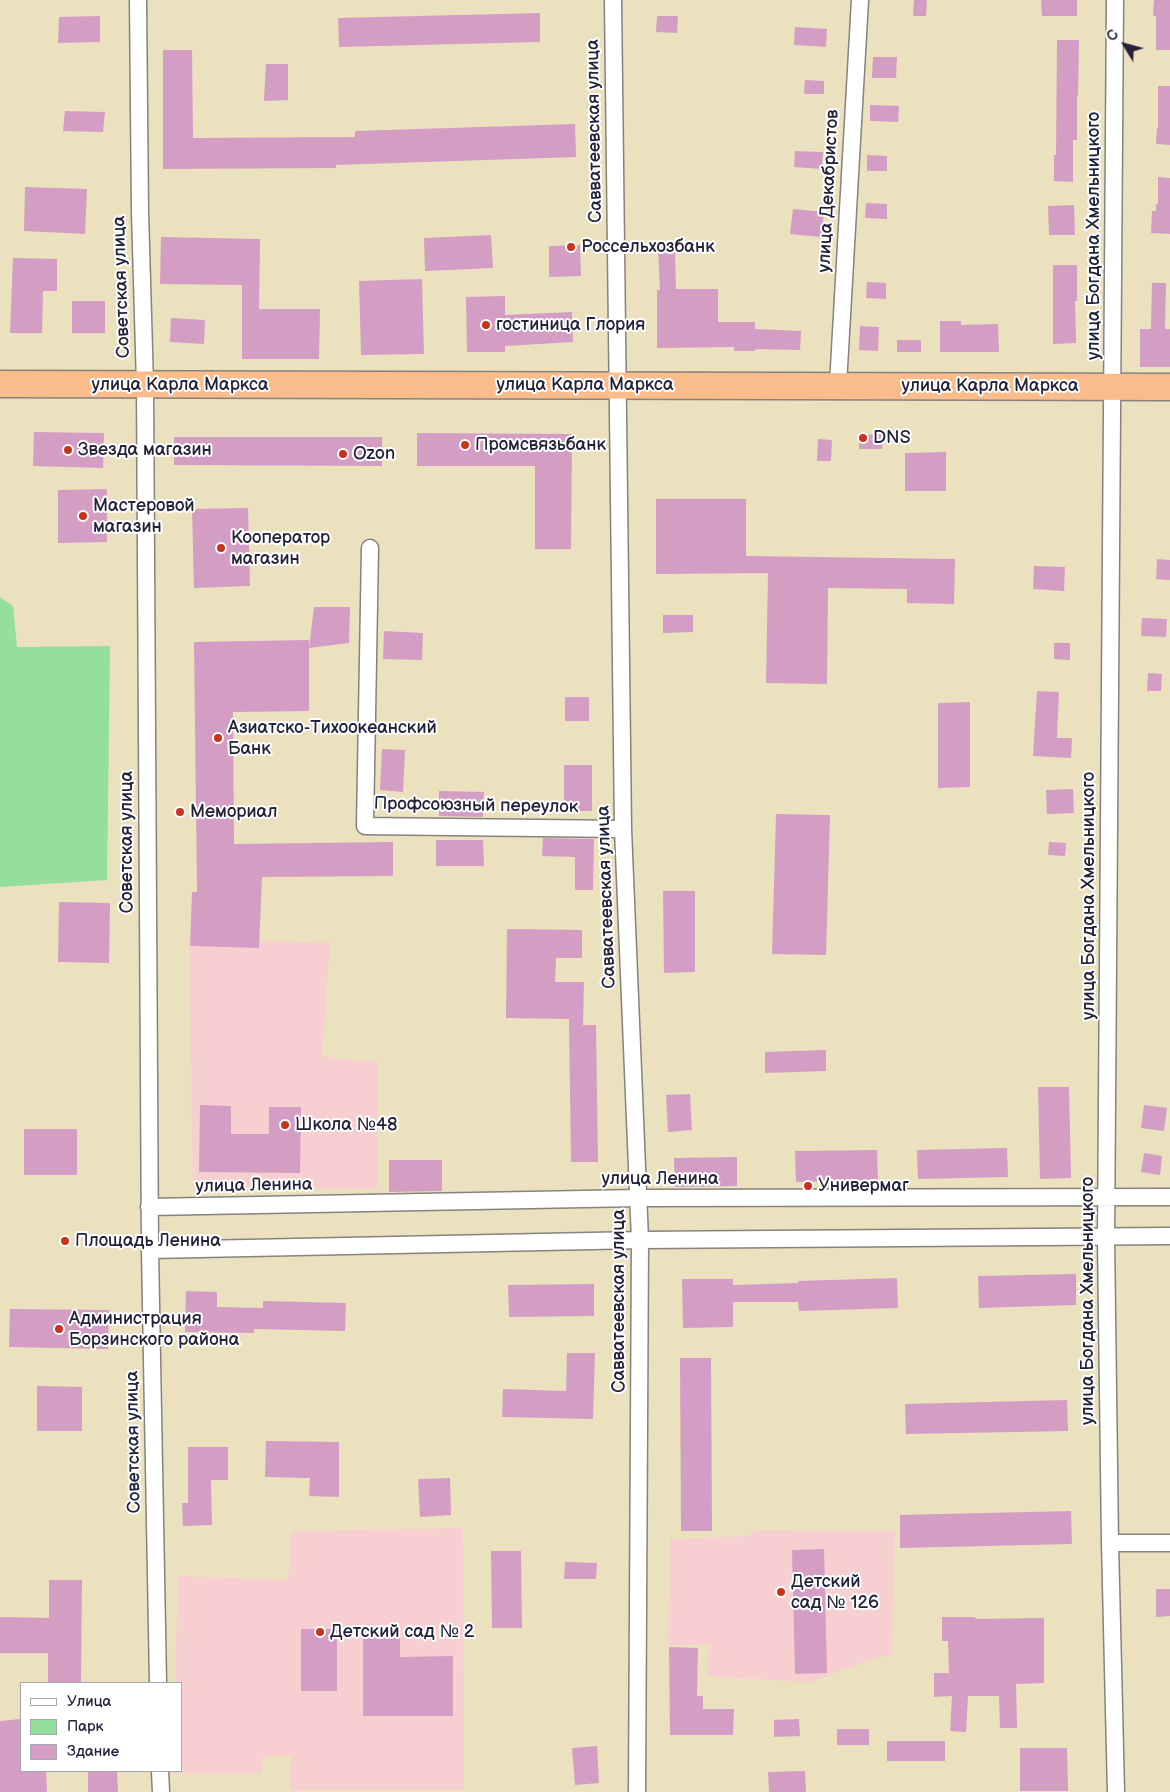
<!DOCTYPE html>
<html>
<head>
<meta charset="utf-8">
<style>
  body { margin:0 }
  #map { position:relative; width:1170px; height:1792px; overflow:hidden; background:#ebe1bf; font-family:"Balsamiq Sans",sans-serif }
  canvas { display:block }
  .legend { position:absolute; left:20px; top:1682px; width:162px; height:90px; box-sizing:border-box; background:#fff; border:1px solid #a7a7b1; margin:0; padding:6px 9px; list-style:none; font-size:15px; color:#22223b }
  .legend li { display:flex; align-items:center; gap:10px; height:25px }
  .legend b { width:25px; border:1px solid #a7a7b1 }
  .north { position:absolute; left:1100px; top:20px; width:50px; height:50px; -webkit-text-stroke:4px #fff; paint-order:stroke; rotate:307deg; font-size:14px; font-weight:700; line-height:20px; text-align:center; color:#22223b }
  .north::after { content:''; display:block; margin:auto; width:18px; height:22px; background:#22223b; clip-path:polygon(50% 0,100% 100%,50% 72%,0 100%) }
</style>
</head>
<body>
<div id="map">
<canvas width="1170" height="1792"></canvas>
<ul class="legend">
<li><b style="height:6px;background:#fff"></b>Улица</li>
<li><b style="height:14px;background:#94df9c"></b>Парк</li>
<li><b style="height:14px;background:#d39dc4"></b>Здание</li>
</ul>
<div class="north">С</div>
</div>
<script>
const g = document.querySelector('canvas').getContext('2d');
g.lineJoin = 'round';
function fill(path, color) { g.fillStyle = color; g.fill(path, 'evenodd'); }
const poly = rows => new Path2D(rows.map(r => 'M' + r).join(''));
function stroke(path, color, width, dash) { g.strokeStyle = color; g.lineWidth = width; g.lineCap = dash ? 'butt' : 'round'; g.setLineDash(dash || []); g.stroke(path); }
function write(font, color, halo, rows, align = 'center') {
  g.font = font + ' "Balsamiq Sans",sans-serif'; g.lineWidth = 4; g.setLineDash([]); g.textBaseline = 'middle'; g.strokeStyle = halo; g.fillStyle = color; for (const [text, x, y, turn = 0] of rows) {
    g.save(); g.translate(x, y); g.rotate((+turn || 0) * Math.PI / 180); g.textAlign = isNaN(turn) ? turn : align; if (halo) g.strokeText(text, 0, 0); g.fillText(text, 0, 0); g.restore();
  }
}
const built = poly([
  [189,938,330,943,322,1056,378,1063,377,1189,193,1187],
  [463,1528,464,1790,290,1790,291,1756,263,1757,262,1773,173,1773,173,1771,181,1771,181,1683,175,1683,178,1576,288,1580,291,1531],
  [753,1530,895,1531,891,1656,876,1657,811,1682,707,1676,709,1645,668,1645,670,1539,751,1536]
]);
const green = poly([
  [0,597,13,606,17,647,110,646,107,880,0,887]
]);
const building = poly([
  [914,0,927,0,926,16,913,16],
  [1041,0,1077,0,1077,16,1042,16],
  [1154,0,1170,0,1170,50,1156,50,1156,16,1153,16],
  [540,13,540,42,339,47,338,18],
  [100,16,100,42,58,43,59,17],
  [657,16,678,16,677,33,656,32],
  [795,27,827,29,826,47,794,45],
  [1057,40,1079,40,1078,96,1077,96,1077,140,1073,140,1073,182,1054,181,1054,155,1056,155],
  [163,50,192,50,193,138,355,137,355,131,575,124,576,157,336,165,336,168,163,169],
  [873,57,897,57,896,78,872,78],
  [266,64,288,64,288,100,264,101],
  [805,80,824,81,824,94,804,94],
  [1158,86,1170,86,1170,145,1156,144,1157,128,1158,128],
  [870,105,899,106,898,122,870,121],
  [65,111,105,112,103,132,63,131],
  [795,151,823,152,822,169,794,167],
  [867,155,887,156,887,171,867,171],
  [1158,177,1170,178,1170,234,1151,233,1152,211,1156,211,1156,204,1158,204],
  [25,187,87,189,85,234,24,231],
  [866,203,887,204,887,219,865,218],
  [1074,205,1075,235,1049,235,1048,206],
  [793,209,824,212,821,237,790,234],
  [491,235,493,268,425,271,424,238],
  [161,237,260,239,259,309,320,309,319,359,242,359,242,285,160,284],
  [580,245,581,276,549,277,549,246],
  [675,248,676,289,718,289,718,322,755,322,755,329,801,331,800,350,755,349,755,351,734,351,734,347,657,348,657,290,660,290,658,249],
  [13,258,57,259,57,291,43,291,42,333,10,333],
  [1053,265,1077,265,1077,301,1075,301,1076,343,1053,344],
  [422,279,424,354,361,355,359,281],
  [867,282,886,283,886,299,866,298],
  [1152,283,1166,283,1165,329,1170,329,1170,367,1140,367,1140,329,1151,329],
  [505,296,505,315,572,312,573,342,505,346,505,352,467,352,466,297],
  [72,301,105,301,105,333,72,333],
  [171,318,205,320,204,344,170,342],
  [940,321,961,321,961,325,998,324,999,352,940,352],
  [860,326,879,327,878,351,859,350],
  [897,340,921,340,921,352,897,352],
  [34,432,104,433,103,468,33,466],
  [417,433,572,434,571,549,535,549,535,466,417,466],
  [883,434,882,449,859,449,859,435],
  [174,437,382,437,382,466,174,465],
  [818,439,832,440,831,461,817,461],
  [946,452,946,491,905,491,905,453],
  [107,489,107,542,58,543,58,490],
  [656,499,746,499,746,556,955,559,954,604,907,603,907,589,828,588,827,684,766,683,768,573,656,574],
  [248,508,250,586,194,588,192,509],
  [1157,559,1170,560,1170,580,1156,579],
  [1034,566,1065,567,1064,591,1033,589],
  [314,607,350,607,349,643,309,648],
  [663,615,693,615,693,632,663,633],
  [1142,618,1167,619,1166,637,1141,636],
  [384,631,423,633,422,660,383,659],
  [309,640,309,711,233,712,234,844,393,842,393,876,262,877,259,948,190,946,192,892,197,892,194,642],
  [1054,643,1070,643,1070,660,1054,659],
  [1148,673,1162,674,1161,691,1147,691],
  [1037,691,1059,692,1057,738,1072,738,1071,758,1033,756],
  [565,697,589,697,589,721,565,721],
  [970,702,970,787,938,788,938,703],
  [382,749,405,750,403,792,380,790],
  [564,765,592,765,592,811,564,811],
  [1073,789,1074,813,1047,814,1046,790],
  [439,791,484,792,483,817,439,816],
  [776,814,830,815,826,955,772,954],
  [543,838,594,839,593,890,575,890,575,857,542,856],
  [436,840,483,840,484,866,436,866],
  [1049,842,1066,843,1065,856,1048,855],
  [663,891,695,891,695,972,664,973],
  [59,902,110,903,109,963,58,962],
  [507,929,582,930,582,958,556,958,555,982,584,982,583,1025,596,1025,598,1162,571,1162,569,1019,506,1018],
  [826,1050,826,1071,765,1073,765,1052],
  [1038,1087,1069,1087,1071,1178,1040,1179],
  [690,1094,692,1130,668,1132,666,1095],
  [200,1105,231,1106,231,1134,269,1134,269,1107,301,1107,300,1173,199,1172],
  [1144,1105,1167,1108,1164,1131,1141,1128],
  [24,1129,77,1129,77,1175,24,1175],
  [1007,1148,1008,1177,918,1179,917,1150],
  [877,1150,878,1180,796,1182,795,1151],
  [1144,1153,1162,1156,1160,1175,1141,1172],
  [737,1157,737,1186,675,1187,674,1158],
  [389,1160,442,1160,442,1191,389,1192],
  [1076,1274,1076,1305,979,1308,978,1276],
  [897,1278,898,1308,799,1311,798,1302,733,1302,733,1327,683,1328,682,1279,733,1279,733,1285,798,1283,798,1281],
  [594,1284,594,1316,509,1317,508,1285],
  [186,1291,217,1292,217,1307,263,1308,263,1301,346,1303,345,1331,254,1329,254,1333,185,1332],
  [10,1309,109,1310,108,1349,9,1347],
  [567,1353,595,1353,593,1419,502,1417,503,1389,566,1391],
  [680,1358,711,1358,712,1531,681,1531],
  [37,1386,82,1387,82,1431,37,1431],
  [1067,1400,1068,1431,906,1434,905,1404],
  [266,1441,339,1442,339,1497,309,1496,310,1478,265,1477],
  [188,1447,228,1447,228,1480,211,1480,212,1525,183,1526,182,1503,188,1503],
  [450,1478,451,1515,420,1517,418,1479],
  [1071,1511,1072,1544,900,1548,900,1515],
  [824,1549,827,1673,795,1674,792,1550],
  [491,1551,521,1551,522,1628,492,1628],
  [565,1562,597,1563,596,1579,564,1579],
  [49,1580,82,1580,81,1683,48,1683,48,1653,0,1653,0,1617,49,1618],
  [1156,1589,1170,1589,1170,1616,1156,1617],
  [942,1617,975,1617,976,1619,1044,1618,1044,1683,1016,1684,1017,1728,1000,1728,999,1696,968,1696,966,1732,950,1731,952,1696,934,1697,934,1673,949,1673,948,1641,942,1641],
  [301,1629,337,1629,337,1691,301,1691],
  [363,1630,400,1630,400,1657,453,1656,453,1716,363,1716],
  [669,1647,698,1648,697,1696,703,1696,703,1709,734,1709,733,1735,670,1735],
  [21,1719,21,1771,46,1771,47,1792,0,1792,0,1721],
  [799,1719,800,1736,774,1737,774,1720],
  [837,1729,869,1729,869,1745,837,1745],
  [887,1741,945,1741,945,1761,887,1761],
  [597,1746,599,1783,575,1785,572,1748],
  [1020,1748,1067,1748,1068,1791,1020,1791],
  [88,1771,117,1771,118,1792,88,1792],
  [805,1771,806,1792,769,1792,768,1772]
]);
const minor = poly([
  [138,0,140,212,145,385,150,1250,158,1683],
  [613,0,623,829,640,1240,637,1792],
  [1115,0,1106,1237,1110,1543,1116,1792],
  [838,385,860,0],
  [370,548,365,826,623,829],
  [149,1207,638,1198,1170,1197],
  [150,1250,640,1240,1170,1236],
  [1110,1543,1170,1543],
  [160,1771,161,1792]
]);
const trunk = poly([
  [0,384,1170,387]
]);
const markers = [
  [571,247,5,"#c8321e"],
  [486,325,5,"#c8321e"],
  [863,438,5,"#c8321e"],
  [465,445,5,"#c8321e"],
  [68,450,5,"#c8321e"],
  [343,454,5,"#c8321e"],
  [83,516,5,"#c8321e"],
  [221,548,5,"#c8321e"],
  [218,738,5,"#c8321e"],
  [180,812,5,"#c8321e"],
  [285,1125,5,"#c8321e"],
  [808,1186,5,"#c8321e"],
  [65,1241,5,"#c8321e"],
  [59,1329,5,"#c8321e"],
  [781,1592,5,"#c8321e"],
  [320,1632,5,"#c8321e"]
];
const streetNames = [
  ["Савватеевская улица",595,131,-91],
  ["улица Декабристов",829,191,-87],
  ["улица Богдана Хмельницкого",1094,236,-90],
  ["Советская улица",122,287,-92],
  ["улица Карла Маркса",180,385],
  ["улица Карла Маркса",585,385],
  ["улица Карла Маркса",990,386],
  ["Профсоюзный переулок",476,806,1],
  ["Советская улица",127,842,-90],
  ["улица Богдана Хмельницкого",1089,896,-90],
  ["Савватеевская улица",607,897,-92],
  ["улица Ленина",660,1179],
  ["улица Ленина",254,1186,-1],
  ["Савватеевская улица",619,1301,-90],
  ["улица Богдана Хмельницкого",1088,1301,-90],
  ["Советская улица",134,1442,-91]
];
const poiNames = [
  ["Россельхозбанк",581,247],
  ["гостиница Глория",496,325],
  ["DNS",873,438],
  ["Промсвязьбанк",475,445],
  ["Звезда магазин",78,450],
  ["Ozon",353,454],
  ["Мастеровой",93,506],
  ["магазин",93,527],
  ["Кооператор",231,538],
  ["магазин",231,559],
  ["Азиатско-Тихоокеанский",228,728],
  ["Банк",228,749],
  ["Мемориал",190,812],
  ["Школа №48",295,1125],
  ["Универмаг",818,1186],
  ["Площадь Ленина",75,1241],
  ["Администрация",69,1319],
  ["Борзинского района",69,1340],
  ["Детский",791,1582],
  ["сад № 126",791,1603],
  ["Детский сад № 2",330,1632]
];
fill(built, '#f7cfd1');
fill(green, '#94df9c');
fill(building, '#d39dc4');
stroke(minor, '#86827d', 19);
stroke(trunk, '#86827d', 29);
stroke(minor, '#fff', 16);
stroke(trunk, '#f9bc8a', 26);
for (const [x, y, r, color] of markers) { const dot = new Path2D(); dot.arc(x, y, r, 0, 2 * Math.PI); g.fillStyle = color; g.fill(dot); stroke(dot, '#fff', 2); }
write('18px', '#22223b', '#fff', streetNames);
write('18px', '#22223b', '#fff', poiNames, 'left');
</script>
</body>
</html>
